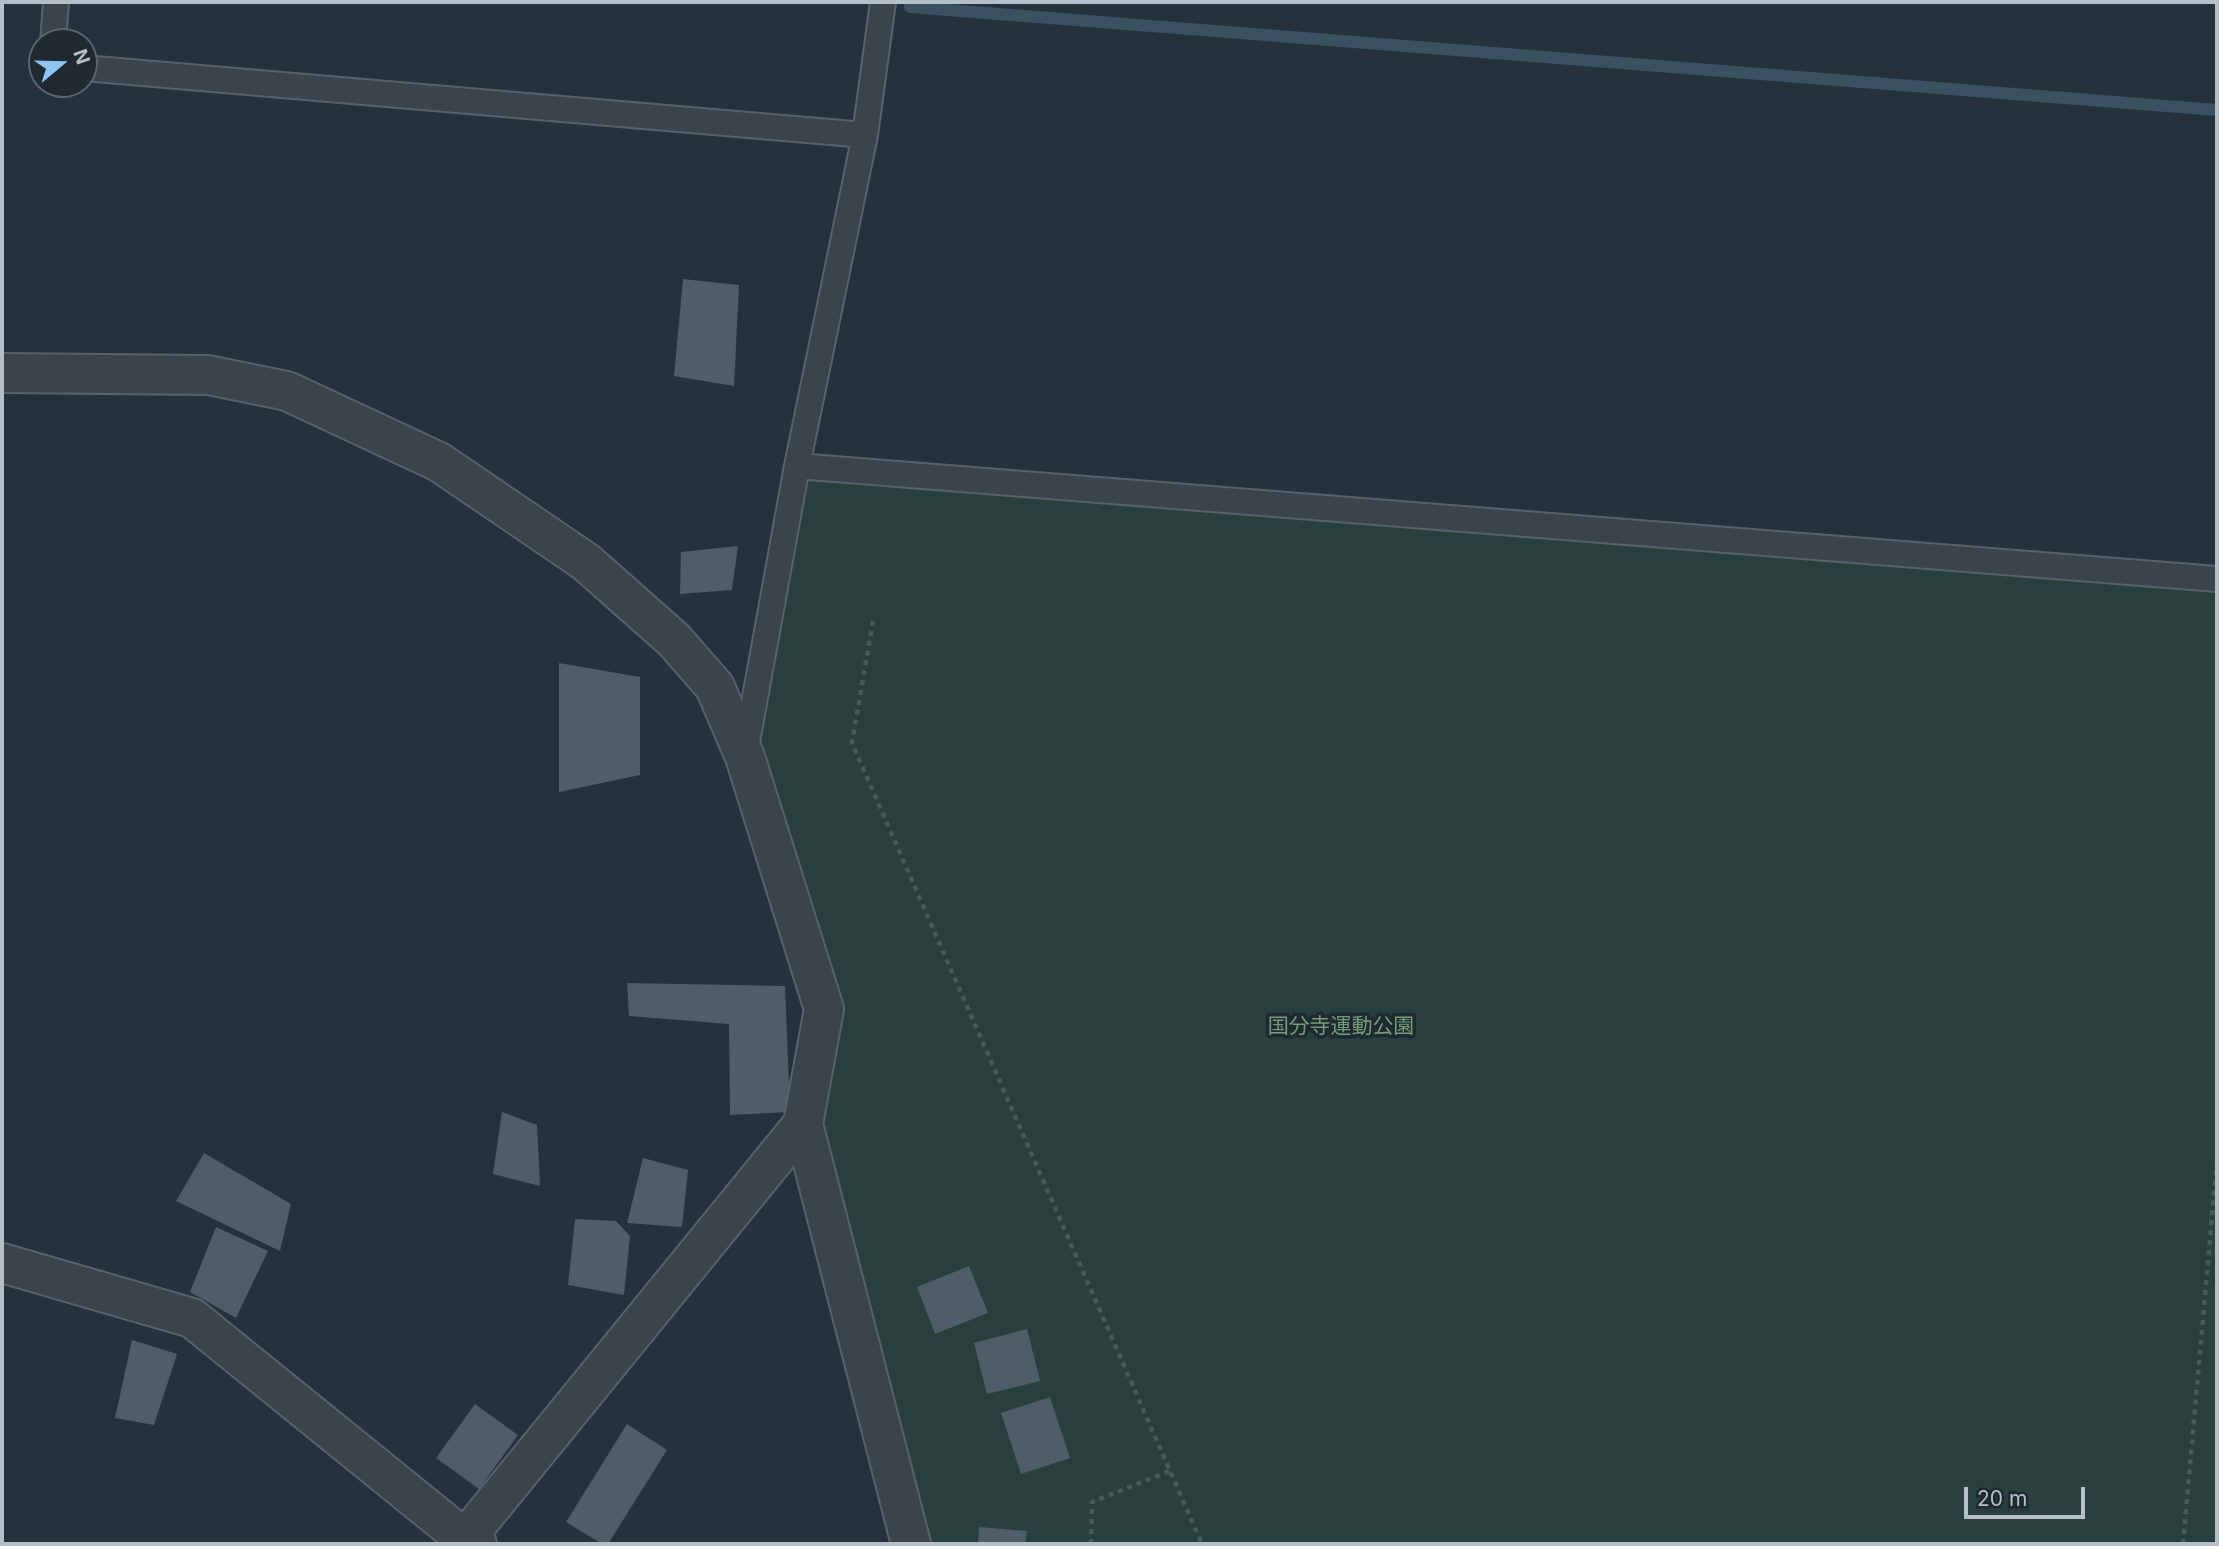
<!DOCTYPE html>
<html>
<head>
<meta charset="utf-8">
<style>
  body { margin:0 }
  #map { position:relative; width:2219px; height:1546px; overflow:hidden; background:#25323c; font-family:Inter,sans-serif }
  canvas { display:block }
  .frame { position:absolute; inset:0; border:4px solid #b5bfc8; pointer-events:none }
  .north { position:absolute; left:28px; top:28px; width:70px; height:70px; box-sizing:border-box; background:#1e2931; border:2px solid #5a656d; border-radius:50%; rotate:71deg; font-size:19px; font-weight:700; line-height:28px; text-align:center; color:#b5bfc8 }
  .north::after { content:''; display:block; margin:auto; width:24px; height:32px; background:#8fc4f2; clip-path:polygon(50% 0,100% 100%,50% 72%,0 100%) }
  .scale { position:absolute; left:1964px; top:1487px; width:121px; height:32px; box-sizing:border-box; border:4px solid #b5bfc8; border-top:0; padding-left:9px; font-size:21px; line-height:24px; white-space:nowrap; color:#b5bfc8; -webkit-text-stroke:5px #1e2931; paint-order:stroke }
</style>
</head>
<body>
<div id="map">
<canvas width="2219" height="1546"></canvas>
<div class="frame"></div>
<div class="north">N</div>
<div class="scale">20 m</div>
</div>
<script>
const g = document.querySelector('canvas').getContext('2d');
g.lineJoin = 'round';
function fill(path, color) { g.fillStyle = color; g.fill(path, 'evenodd'); }
const poly = rows => new Path2D(rows.map(r => 'M' + r).join(''));
function stroke(path, color, width, dash) { g.strokeStyle = color; g.lineWidth = width; g.lineCap = dash ? 'butt' : 'round'; g.setLineDash(dash || []); g.stroke(path); }
function write(font, color, halo, rows, align = 'center') {
  g.font = font + ' Inter,"Noto Sans JP",sans-serif'; g.lineWidth = 7; g.setLineDash([]); g.textBaseline = 'middle'; g.strokeStyle = halo; g.fillStyle = color; for (const [text, x, y, turn = 0] of rows) {
    g.save(); g.translate(x, y); g.rotate((+turn || 0) * Math.PI / 180); g.textAlign = isNaN(turn) ? turn : align; if (halo) g.strokeText(text, 0, 0); g.fillText(text, 0, 0); g.restore();
  }
}
const green = poly([
  [797,466,2217,579,2217,1544,911,1544,803,1124,824,1009,745,757]
]);
const stream = poly([
  [910,2,910,7,2217,110]
]);
const building = poly([
  [683,279,739,285,734,386,674,376],
  [738,546,732,590,680,594,681,552],
  [559,663,640,677,640,775,559,792],
  [627,983,785,986,790,1112,730,1115,729,1024,629,1016],
  [502,1112,537,1125,540,1186,493,1174],
  [204,1153,291,1204,280,1251,176,1201],
  [643,1158,688,1170,682,1227,627,1223],
  [575,1219,616,1221,630,1236,624,1295,568,1285],
  [216,1227,268,1251,236,1318,190,1292],
  [969,1266,988,1313,935,1334,917,1287],
  [1027,1329,1040,1381,987,1394,974,1343],
  [132,1340,177,1354,154,1425,115,1418],
  [1050,1397,1070,1458,1021,1474,1001,1413],
  [475,1404,518,1435,479,1489,436,1458],
  [627,1424,667,1450,608,1544,602,1544,566,1522],
  [979,1527,1027,1531,1025,1544,978,1544]
]);
const path = poly([
  [873,621,852,743,1202,1544],
  [1091,1544,1092,1502,1170,1471],
  [2183,1544,2217,1161]
]);
const service = poly([
  [53,42,56,2],
  [84,68,865,135],
  [797,466,2217,579],
  [745,753,797,466,865,135,883,2]
]);
const minor = poly([
  [2,373,208,375,287,391,439,462,586,562,674,640,715,687,745,757,824,1009,803,1124,911,1544],
  [2,1263,192,1318,450,1527,477,1544],
  [461,1544,803,1124]
]);
const parkNames = [
  ["国分寺運動公園",1341,1027]
];
fill(green, '#283f3d');
stroke(stream, '#3a5162', 12);
fill(building, '#4e5d67');
stroke(service, '#57626a', 28);
stroke(minor, '#57626a', 42);
stroke(path, '#475b5b', 4.5, [5, 5]);
stroke(service, '#39444c', 24);
stroke(minor, '#39444c', 38);
write('21px', '#749c78', '#1e2931', parkNames);
</script>
</body>
</html>
